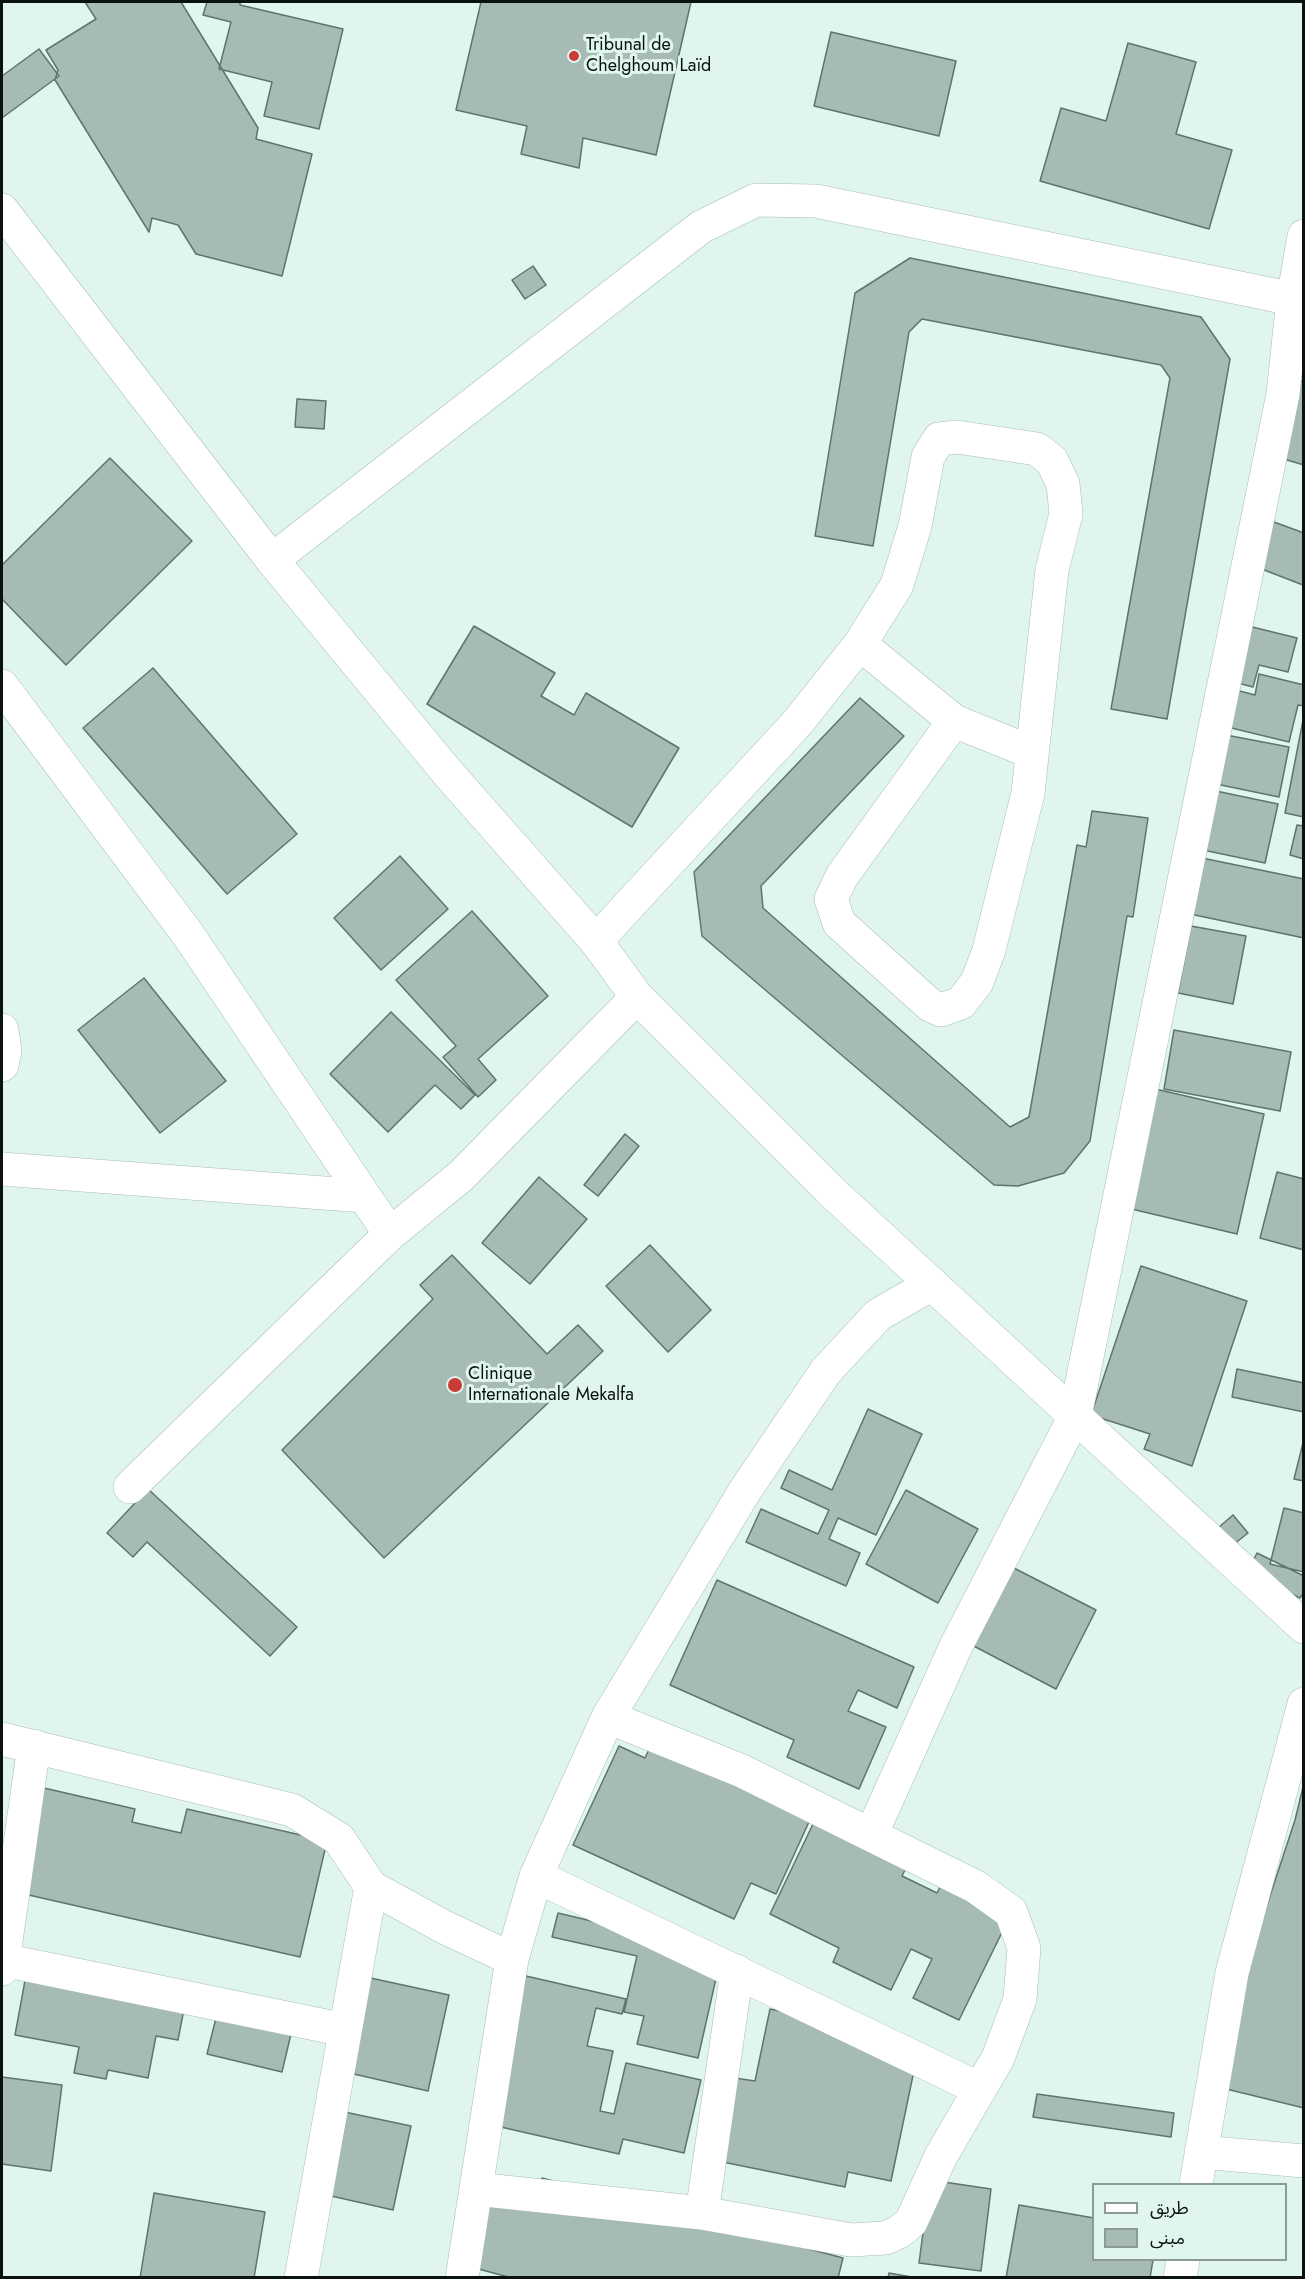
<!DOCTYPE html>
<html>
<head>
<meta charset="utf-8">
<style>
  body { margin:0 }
  #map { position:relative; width:1305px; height:2279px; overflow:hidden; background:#dff5ee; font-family:Jost,"Noto Sans Arabic",sans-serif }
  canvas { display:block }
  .frame { position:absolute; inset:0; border:3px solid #0a1210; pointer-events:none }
  .legend { position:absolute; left:1092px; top:2183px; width:195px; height:78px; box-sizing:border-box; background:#dff5ee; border:2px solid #8a9a95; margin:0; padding:8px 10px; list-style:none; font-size:18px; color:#0a1210 }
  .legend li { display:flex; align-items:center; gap:12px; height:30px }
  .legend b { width:30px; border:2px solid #8a9a95 }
</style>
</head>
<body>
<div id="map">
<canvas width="1305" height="2279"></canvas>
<div class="frame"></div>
<ul class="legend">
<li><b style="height:8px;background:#fff"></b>طريق</li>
<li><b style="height:16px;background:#a6bbb5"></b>مبنى</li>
</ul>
</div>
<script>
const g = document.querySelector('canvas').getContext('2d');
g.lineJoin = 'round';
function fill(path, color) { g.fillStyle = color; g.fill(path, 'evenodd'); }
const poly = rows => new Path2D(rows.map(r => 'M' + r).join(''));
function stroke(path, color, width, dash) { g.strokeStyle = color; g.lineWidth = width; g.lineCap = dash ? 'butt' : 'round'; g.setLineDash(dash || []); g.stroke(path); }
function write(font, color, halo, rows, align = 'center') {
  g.font = font + ' Jost,sans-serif'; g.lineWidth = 6; g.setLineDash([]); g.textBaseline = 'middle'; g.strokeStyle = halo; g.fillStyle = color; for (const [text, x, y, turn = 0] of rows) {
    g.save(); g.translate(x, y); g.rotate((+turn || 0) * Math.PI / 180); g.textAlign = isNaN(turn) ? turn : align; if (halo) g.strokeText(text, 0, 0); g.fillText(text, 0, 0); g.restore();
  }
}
const building = poly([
  [85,2,181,2,258,128,256,139,312,154,282,276,196,254,178,225,152,218,149,232,55,80,58,70,46,50,96,19,85,2],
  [207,2,240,2,240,5,343,29,319,129,264,116,272,82,219,69,231,22,203,15,207,2],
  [481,2,691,2,656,155,583,138,579,168,521,154,527,126,456,110,481,2],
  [831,32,956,61,939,136,814,106,831,32],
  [1128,43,1196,62,1176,134,1232,150,1209,229,1040,181,1061,108,1106,121,1128,43],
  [39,49,59,76,2,118,2,76,39,49],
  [910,258,1201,317,1230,359,1167,719,1111,709,1170,378,1161,365,922,319,909,332,873,546,815,536,855,293,910,258],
  [533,266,546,285,525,299,512,280,533,266],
  [1290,378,1304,382,1304,465,1267,454,1290,378],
  [297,399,326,401,324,429,295,427,297,399],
  [110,458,192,541,66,665,2,599,2,565,110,458],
  [1263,518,1304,533,1303,585,1246,563,1263,518],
  [1236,623,1297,638,1288,672,1259,665,1253,687,1222,679,1236,623],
  [474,626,555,673,541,696,574,715,586,693,679,748,632,827,427,704,474,626],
  [153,668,297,834,227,894,83,728,153,668],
  [1259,674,1304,685,1304,706,1298,705,1289,742,1215,724,1224,687,1255,695,1259,674],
  [860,698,904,736,761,886,763,908,1010,1127,1029,1117,1077,845,1086,847,1092,811,1148,818,1133,917,1127,916,1090,1141,1064,1173,1018,1186,994,1185,702,936,694,872,860,698],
  [1304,715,1304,817,1285,813,1304,715],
  [1226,735,1289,747,1279,797,1216,784,1226,735],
  [1216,791,1278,804,1265,863,1203,850,1216,791],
  [1297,825,1304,826,1304,859,1290,855,1297,825],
  [400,856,448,909,381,970,334,918,400,856],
  [1202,858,1304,879,1304,938,1190,914,1202,858],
  [472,911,548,996,478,1059,496,1080,478,1097,443,1057,456,1046,396,980,472,911],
  [1191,926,1246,936,1233,1004,1178,993,1191,926],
  [144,978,226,1081,160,1133,78,1030,144,978],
  [391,1012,475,1095,461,1109,435,1085,388,1132,330,1074,391,1012],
  [1174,1030,1291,1052,1280,1111,1164,1089,1174,1030],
  [1151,1088,1264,1114,1237,1234,1123,1207,1151,1088],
  [625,1134,639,1146,598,1196,584,1185,625,1134],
  [1277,1172,1304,1179,1304,1250,1260,1238,1277,1172],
  [539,1177,587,1219,530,1284,482,1243,539,1177],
  [650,1245,711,1310,668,1352,606,1286,650,1245],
  [452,1255,547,1354,578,1325,603,1351,384,1558,282,1450,433,1299,420,1285,452,1255],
  [1141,1266,1247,1301,1192,1466,1144,1449,1150,1434,1091,1415,1141,1266],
  [1237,1369,1304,1383,1304,1412,1232,1397,1237,1369],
  [868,1409,922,1434,876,1535,838,1518,829,1539,860,1553,846,1586,746,1542,761,1509,818,1534,829,1510,781,1488,789,1470,832,1490,868,1409],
  [1304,1439,1304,1481,1294,1479,1304,1439],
  [148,1489,297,1627,270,1656,147,1542,133,1557,107,1533,148,1489],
  [906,1490,978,1529,938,1603,866,1564,906,1490],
  [1284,1508,1304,1513,1304,1572,1270,1564,1284,1508],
  [1233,1515,1248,1533,1233,1545,1218,1528,1233,1515],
  [1257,1553,1304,1576,1304,1592,1300,1598,1281,1589,1241,1585,1257,1553],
  [1006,1564,1096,1610,1056,1689,966,1642,1006,1564],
  [717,1580,914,1667,897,1708,858,1690,848,1711,886,1727,859,1789,787,1757,794,1740,670,1685,717,1580],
  [619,1746,645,1758,650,1747,814,1811,776,1894,751,1883,734,1919,573,1845,619,1746],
  [1304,1783,1304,2108,1218,2087,1248,1963,1295,1820,1304,1783],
  [44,1788,135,1809,132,1822,181,1833,187,1809,327,1841,300,1957,20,1893,44,1788],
  [814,1822,912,1856,902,1876,937,1893,945,1877,1013,1910,959,2020,913,1998,932,1959,911,1949,891,1990,833,1962,839,1948,770,1914,814,1822],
  [558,1913,722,1952,698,2058,637,2044,644,2016,624,2012,637,1956,552,1937,558,1913],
  [29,1959,188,1988,178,2040,156,2036,148,2078,108,2070,106,2079,74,2073,79,2047,15,2035,29,1959],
  [526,1976,626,1999,622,2014,596,2008,587,2046,613,2051,600,2111,614,2114,626,2063,701,2080,684,2153,623,2139,619,2154,492,2125,526,1976],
  [366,1977,449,1995,428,2091,345,2072,366,1977],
  [221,1998,291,2034,282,2072,207,2054,221,1998],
  [770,2009,873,2030,916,2061,891,2181,848,2172,845,2187,718,2161,735,2078,755,2081,770,2009],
  [2,2077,62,2085,51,2171,2,2164,2,2077],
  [1037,2094,1174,2113,1171,2137,1033,2117,1037,2094],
  [335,2110,411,2126,393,2210,318,2193,335,2110],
  [542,2178,843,2258,838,2278,512,2278,471,2267,491,2192,535,2204,542,2178],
  [930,2180,991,2189,981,2271,919,2263,930,2180],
  [154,2193,265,2212,254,2278,140,2278,154,2193],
  [1019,2205,1094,2218,1094,2260,1153,2260,1150,2278,1006,2278,1019,2205],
  [889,2273,917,2278,888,2278,889,2273]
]);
const minor = poly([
  [272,560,701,227,756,200,816,201,1293,299,1304,236],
  [860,644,897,585,915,526,928,457,939,439,957,437,1037,449,1052,461,1063,484,1066,514,1052,570,1028,793,989,950,977,982,961,1003,941,1010,930,1005,839,923,831,899,842,876,954,721],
  [2,686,187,933,390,1234,461,1176,637,997],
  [596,941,798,722,860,644,954,721,1031,752],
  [2,1030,5,1051,2,1065],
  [2,1169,364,1196],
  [130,1487,390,1234],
  [2,1739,292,1810,339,1839,371,1887,444,1927,512,1959],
  [871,1835,956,1646,1075,1416,1283,394,1293,299],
  [536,1876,980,2089],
  [3,1960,345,2030],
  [2,1969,34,1746],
  [1201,2152,1304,2161],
  [1196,2184,1232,1973,1304,1704],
  [476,2189,702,2213,851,2240,885,2238,899,2232,911,2222,941,2156,998,2058,1020,1999,1024,1948,1011,1912,976,1887,742,1771,608,1717],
  [702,2213,737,1971],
  [301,2278,371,1887],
  [462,2278,512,1959,536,1876,608,1717,746,1489,826,1371,878,1315,932,1284],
  [1180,2278,1183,2260]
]);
const tertiary = poly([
  [2,210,272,560,447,772,596,941,637,997,834,1194,1304,1627]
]);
const markers = [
  [574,56,6,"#c93b36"],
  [455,1385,8,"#c93b36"]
];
const poiNames = [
  ["Tribunal de",586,46],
  ["Chelghoum Laïd",586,67],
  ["Clinique",468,1375],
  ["Internationale Mekalfa",468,1396]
];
fill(building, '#a6bbb5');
stroke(building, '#60736e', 1.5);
stroke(minor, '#a8bdb7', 34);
stroke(tertiary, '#a8bdb7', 34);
stroke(minor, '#fff', 33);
stroke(tertiary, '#fff', 33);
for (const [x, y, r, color] of markers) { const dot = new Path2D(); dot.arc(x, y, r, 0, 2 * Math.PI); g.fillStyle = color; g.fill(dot); stroke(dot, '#dff5ee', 2); }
write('18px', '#0a1210', '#dff5ee', poiNames, 'left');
</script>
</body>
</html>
